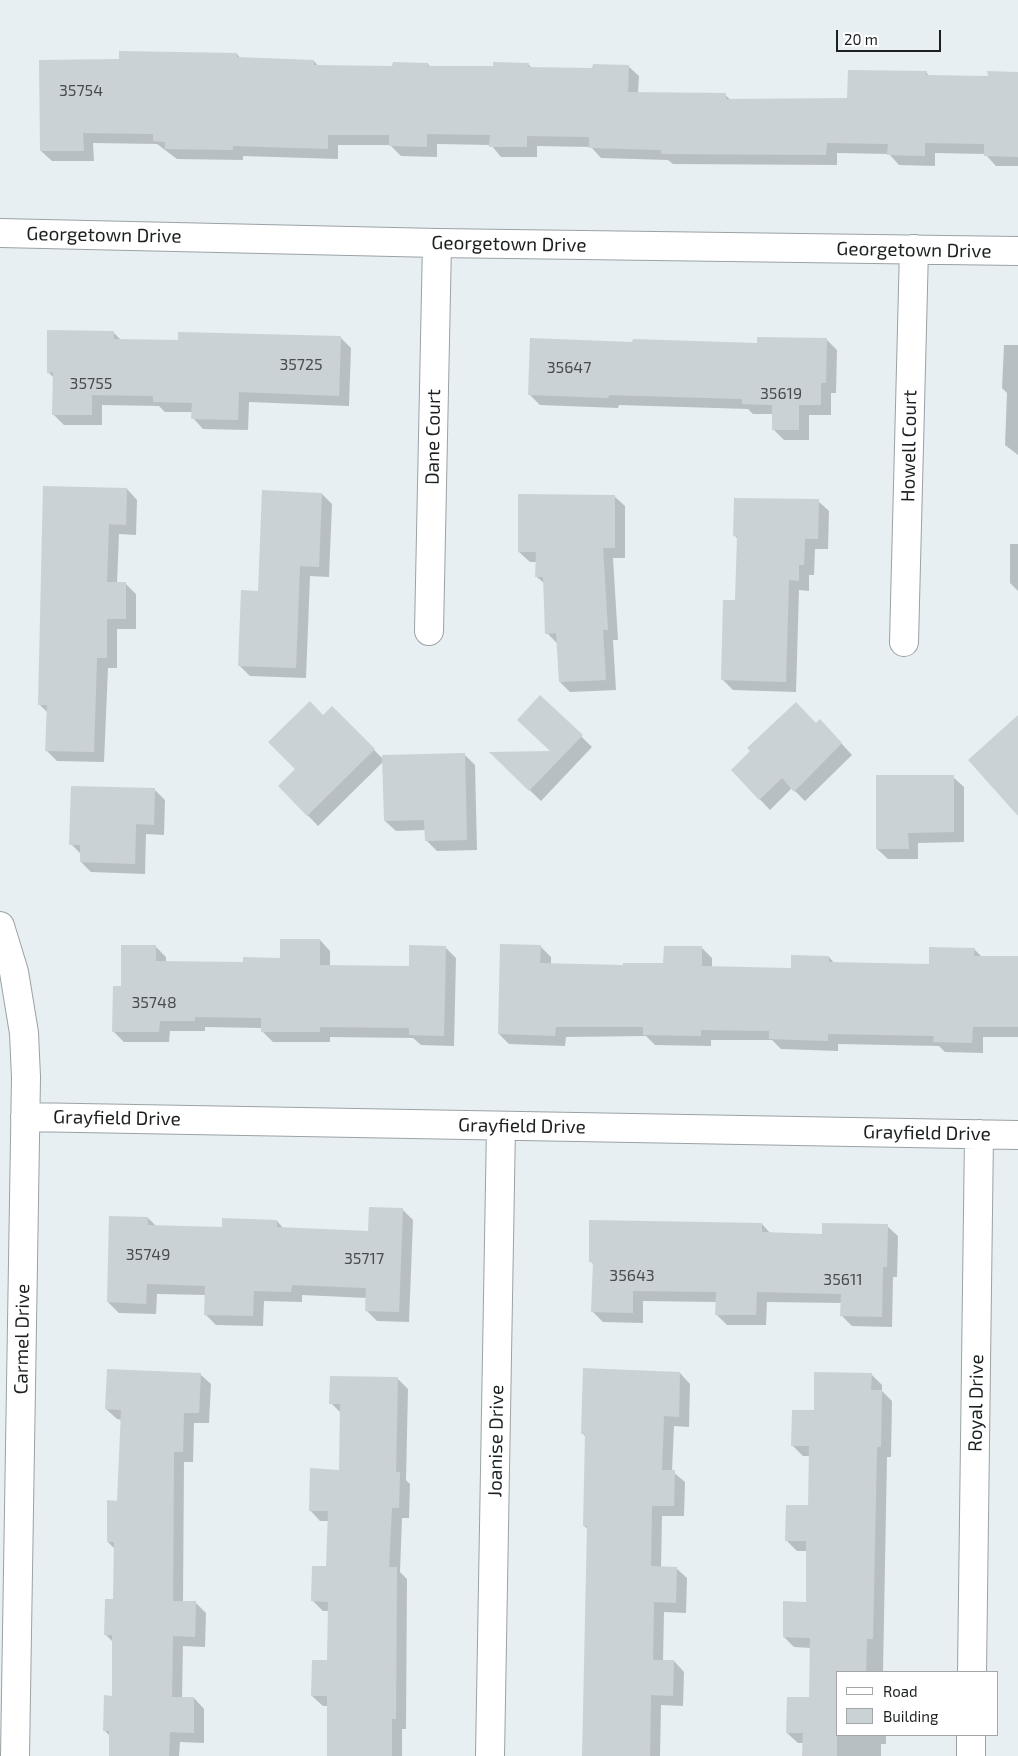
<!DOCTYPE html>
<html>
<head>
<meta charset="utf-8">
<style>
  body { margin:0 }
  #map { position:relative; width:1018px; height:1756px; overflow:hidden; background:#e7eff3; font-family:"Exo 2",sans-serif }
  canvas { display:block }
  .legend { position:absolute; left:836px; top:1671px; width:162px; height:65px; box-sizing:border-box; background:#fff; border:1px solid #a5a6a6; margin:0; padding:6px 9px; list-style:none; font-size:15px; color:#1d2021 }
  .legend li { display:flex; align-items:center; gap:10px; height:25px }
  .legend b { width:25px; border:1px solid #a5a6a6 }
  .scale { position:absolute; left:836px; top:30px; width:105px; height:22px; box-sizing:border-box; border:2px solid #1d2021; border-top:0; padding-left:6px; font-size:15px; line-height:18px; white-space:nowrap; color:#1d2021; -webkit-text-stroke:4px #fff; paint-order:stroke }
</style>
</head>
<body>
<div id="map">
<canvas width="1018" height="1756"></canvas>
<ul class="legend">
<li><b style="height:6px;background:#fff"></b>Road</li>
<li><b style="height:14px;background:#cbd2d6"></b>Building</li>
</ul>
<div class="scale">20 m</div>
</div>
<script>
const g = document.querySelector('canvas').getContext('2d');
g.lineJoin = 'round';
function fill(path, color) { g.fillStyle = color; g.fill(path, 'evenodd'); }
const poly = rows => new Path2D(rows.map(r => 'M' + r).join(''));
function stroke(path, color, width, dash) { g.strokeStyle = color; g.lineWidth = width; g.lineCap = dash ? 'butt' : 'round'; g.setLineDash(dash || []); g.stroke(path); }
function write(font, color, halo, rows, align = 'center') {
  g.font = font + ' "Exo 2",sans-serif'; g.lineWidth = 5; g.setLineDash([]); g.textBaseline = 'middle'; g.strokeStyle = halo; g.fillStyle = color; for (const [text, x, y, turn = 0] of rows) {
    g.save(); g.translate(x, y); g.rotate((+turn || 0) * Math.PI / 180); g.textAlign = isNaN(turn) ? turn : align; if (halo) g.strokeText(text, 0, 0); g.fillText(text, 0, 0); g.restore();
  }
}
const shadow = poly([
  [237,54,241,59,314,61,319,67,394,68,428,64,431,67,494,68,528,64,533,69,594,70,628,66,639,76,638,93,725,95,731,100,849,99,926,72,930,77,989,77,1018,73,1018,166,996,166,985,154,935,153,935,166,899,165,889,154,837,153,837,165,673,164,668,160,601,158,591,147,537,146,537,157,501,157,491,145,437,144,437,157,401,156,390,145,338,145,338,159,243,156,243,160,177,159,157,144,93,143,94,161,52,161,41,151,120,61],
  [113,332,121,340,179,342,340,337,351,348,349,406,249,402,248,430,203,429,193,418,193,412,165,412,159,406,102,405,102,425,64,425,53,414,54,378,48,372],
  [826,339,837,350,836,393,831,393,831,415,809,415,809,440,784,440,773,429,773,414,753,414,748,409,619,405,618,408,540,405,529,394,634,343,758,344],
  [1004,345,1018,345,1018,455,1005,445,1007,393,1002,388],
  [44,487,127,489,137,500,136,535,119,534,117,583,126,584,136,594,136,629,117,629,117,668,108,668,104,762,57,761,46,750,48,713,39,704],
  [322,494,332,504,329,577,310,576,306,678,250,676,239,665,259,592],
  [614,496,625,506,625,558,613,558,618,640,613,640,616,690,570,692,560,682,558,644,547,633,545,584,537,577,537,562,530,562,519,552],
  [818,501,829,511,828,549,815,549,814,575,809,575,809,591,799,590,796,692,733,690,722,679,737,602,738,539,734,535],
  [1010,544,1018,544,1018,591,1010,583],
  [540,696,592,747,541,801,492,754,552,752],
  [332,708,383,759,464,754,475,765,477,850,437,851,426,840,426,830,396,831,385,821,384,761,318,826,280,786,297,769,324,717],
  [816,724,830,731,852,755,805,801,792,788,770,810,732,770],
  [953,777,964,787,964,842,918,843,918,859,888,859,877,849],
  [154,789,165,800,164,835,146,834,145,874,91,872,81,862,81,854,71,844],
  [320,940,330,951,330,967,410,967,445,947,456,958,454,1046,421,1045,413,1038,330,1037,330,1042,273,1042,262,1031,262,1028,205,1027,205,1031,170,1031,169,1042,124,1042,113,1031,122,988,156,947,166,957,166,963,244,963,281,959],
  [540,946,551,957,551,964,624,966,665,965,702,948,712,958,712,968,792,970,829,957,835,964,930,966,974,949,982,957,1018,957,1018,1037,983,1037,983,1053,945,1052,939,1046,838,1044,838,1051,781,1049,772,1040,711,1040,711,1046,655,1045,646,1036,566,1037,565,1046,509,1044,499,1034],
  [402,1209,413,1220,409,1322,377,1321,366,1310,367,1298,302,1295,302,1302,264,1301,263,1326,216,1325,205,1314,206,1295,157,1294,156,1314,119,1313,108,1302,148,1218,156,1226,223,1228,277,1221,284,1229,369,1232],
  [762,1224,771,1234,824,1235,887,1226,898,1236,897,1277,893,1277,892,1327,852,1326,842,1316,842,1303,767,1302,766,1325,727,1325,716,1314,717,1302,643,1301,643,1323,603,1322,593,1312,594,1265,590,1261],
  [680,1373,690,1384,689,1427,674,1426,672,1471,685,1482,684,1516,662,1516,661,1568,676,1568,687,1578,686,1613,664,1612,663,1661,674,1661,684,1672,683,1706,661,1705,660,1756,583,1756,588,1529,584,1526,586,1437,582,1433],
  [200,1374,211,1384,209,1423,194,1423,193,1462,184,1462,183,1602,195,1602,206,1613,205,1647,183,1646,182,1698,194,1698,204,1709,204,1743,180,1742,179,1756,110,1756,110,1736,105,1731,113,1697,113,1642,106,1635,114,1601,115,1549,108,1542,119,1502,122,1420,117,1419,106,1409],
  [871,1374,882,1385,882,1391,892,1401,891,1457,887,1457,883,1672,837,1672,837,1735,886,1735,886,1744,881,1744,881,1756,803,1756,804,1743,798,1743,787,1733,810,1698,811,1648,794,1647,784,1637,807,1603,807,1551,797,1551,786,1540,809,1506,810,1456,803,1456,792,1445,815,1412],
  [398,1379,408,1389,406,1480,410,1484,409,1518,402,1518,400,1572,407,1579,406,1729,402,1729,402,1756,309,1756,328,1756,329,1706,323,1706,312,1696,329,1661,329,1611,323,1611,313,1601,328,1567,329,1521,320,1521,310,1510,341,1471,342,1414,331,1403]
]);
const building = poly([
  [119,51,237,53,237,57,314,60,314,65,392,66,393,62,428,63,428,66,493,66,493,62,529,63,528,67,592,68,593,64,629,65,628,92,726,93,726,99,847,98,848,70,927,71,926,75,988,76,987,71,1018,72,1018,157,984,156,984,144,925,143,925,156,887,155,888,144,827,143,826,155,661,154,661,150,589,148,589,137,527,136,527,147,489,147,490,135,427,134,427,147,389,146,389,135,328,135,328,149,233,146,233,150,165,149,165,142,153,141,153,134,83,133,84,151,40,151,39,60,119,59],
  [47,330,114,331,114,339,178,340,178,332,341,336,339,396,239,392,238,420,191,419,192,403,153,402,153,396,92,395,92,415,52,415,53,372,47,373],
  [757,337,827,338,826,383,821,383,821,405,799,405,799,430,772,430,772,405,742,404,742,399,609,395,608,398,528,395,530,338,632,342,633,339,757,343],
  [43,486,127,488,126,525,109,524,107,582,126,582,126,619,107,619,107,658,97,658,94,752,45,751,47,705,38,705],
  [262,490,322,493,319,567,300,566,296,668,238,666,241,590,258,591],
  [518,494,615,495,615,548,603,548,608,630,603,630,606,680,559,682,556,633,545,634,543,577,535,577,536,552,518,552],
  [734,498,819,499,818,539,805,539,804,565,799,565,799,581,789,580,786,682,721,680,723,600,735,600,737,536,733,536],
  [540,695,583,735,529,791,489,752,550,751,517,720],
  [310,701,323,715,332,706,375,749,307,816,278,786,295,769,268,742],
  [796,702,816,723,820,719,842,743,794,792,782,778,759,800,731,770,750,751,747,748],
  [1018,715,1018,816,968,760],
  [465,753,467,840,425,841,424,820,384,821,382,755],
  [876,775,954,775,954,832,908,833,909,849,876,849],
  [71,786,155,788,154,825,136,824,135,864,80,862,80,845,69,845],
  [280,939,320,939,320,965,409,966,409,945,446,946,444,1036,409,1035,409,1028,320,1027,320,1032,261,1032,261,1018,195,1017,195,1021,160,1021,159,1032,112,1032,113,986,121,986,121,945,156,945,156,961,243,962,243,957,280,958],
  [500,944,541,945,540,963,623,965,623,963,663,963,664,946,702,946,702,966,791,968,791,955,829,956,829,962,929,964,929,947,975,948,974,956,1018,956,1018,1027,973,1027,972,1043,933,1042,934,1036,828,1034,828,1041,769,1039,769,1031,701,1030,701,1036,643,1035,643,1027,556,1027,555,1036,498,1034],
  [369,1207,403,1208,399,1312,365,1311,366,1288,292,1285,291,1292,254,1291,253,1316,204,1315,205,1286,147,1284,146,1304,107,1302,109,1216,148,1217,148,1225,222,1227,222,1218,277,1220,277,1227,368,1231],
  [589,1220,762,1223,762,1232,822,1234,822,1223,888,1224,887,1267,883,1267,882,1317,840,1316,841,1294,757,1292,756,1315,715,1315,716,1292,633,1291,633,1313,591,1312,593,1262,589,1262],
  [583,1368,680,1372,679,1417,664,1416,662,1470,675,1470,674,1506,652,1506,651,1566,677,1567,676,1603,654,1602,653,1660,674,1660,673,1696,651,1695,650,1756,582,1756,587,1526,583,1526,585,1434,581,1434],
  [107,1369,201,1373,199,1413,184,1413,183,1452,174,1452,173,1601,196,1601,195,1637,173,1636,172,1697,194,1697,194,1733,170,1732,169,1756,109,1756,109,1731,103,1731,104,1695,112,1696,112,1635,104,1635,105,1599,113,1599,114,1542,107,1542,107,1500,117,1501,121,1410,105,1409],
  [814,1372,872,1373,871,1390,882,1390,881,1447,877,1447,873,1639,867,1639,866,1672,837,1672,837,1756,802,1756,803,1733,786,1733,787,1697,809,1697,810,1638,783,1637,783,1601,806,1602,806,1541,785,1541,786,1505,808,1505,809,1446,791,1446,792,1410,814,1410],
  [330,1376,398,1377,396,1472,400,1472,399,1508,392,1508,389,1567,397,1567,396,1719,392,1719,392,1756,327,1756,327,1696,311,1696,312,1660,327,1660,328,1602,311,1601,312,1566,326,1566,328,1511,309,1511,310,1468,339,1470,340,1404,329,1404]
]);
const minor = poly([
  [0,233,437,243,1018,251],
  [429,631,437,243],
  [904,642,914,249],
  [0,926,14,972,24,1033,26,1077,15,1756],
  [25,1117,1018,1135],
  [972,1672,979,1134],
  [490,1756,501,1126],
  [971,1756,971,1735]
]);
const numberNames = [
  ["35754",81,91],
  ["35725",301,365],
  ["35647",569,368],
  ["35755",91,384],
  ["35619",781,394],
  ["35748",154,1003],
  ["35749",148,1255],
  ["35717",364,1259],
  ["35643",632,1276],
  ["35611",843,1280]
];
const streetNames = [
  ["Georgetown Drive",104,235,1],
  ["Georgetown Drive",509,244,1],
  ["Georgetown Drive",914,250,1],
  ["Dane Court",433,437,-89],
  ["Howell Court",909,446,-89],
  ["Grayfield Drive",117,1118,1],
  ["Grayfield Drive",522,1126,1],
  ["Grayfield Drive",927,1133,1],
  ["Carmel Drive",22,1339,-89],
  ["Royal Drive",976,1403,-89],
  ["Joanise Drive",496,1441,-89]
];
fill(shadow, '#0003');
fill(building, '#cbd2d6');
stroke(minor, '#9ba2a6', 30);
stroke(minor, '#fff', 28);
write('16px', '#484c4e', null, numberNames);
write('19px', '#1d2021', '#fff', streetNames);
</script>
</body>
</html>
